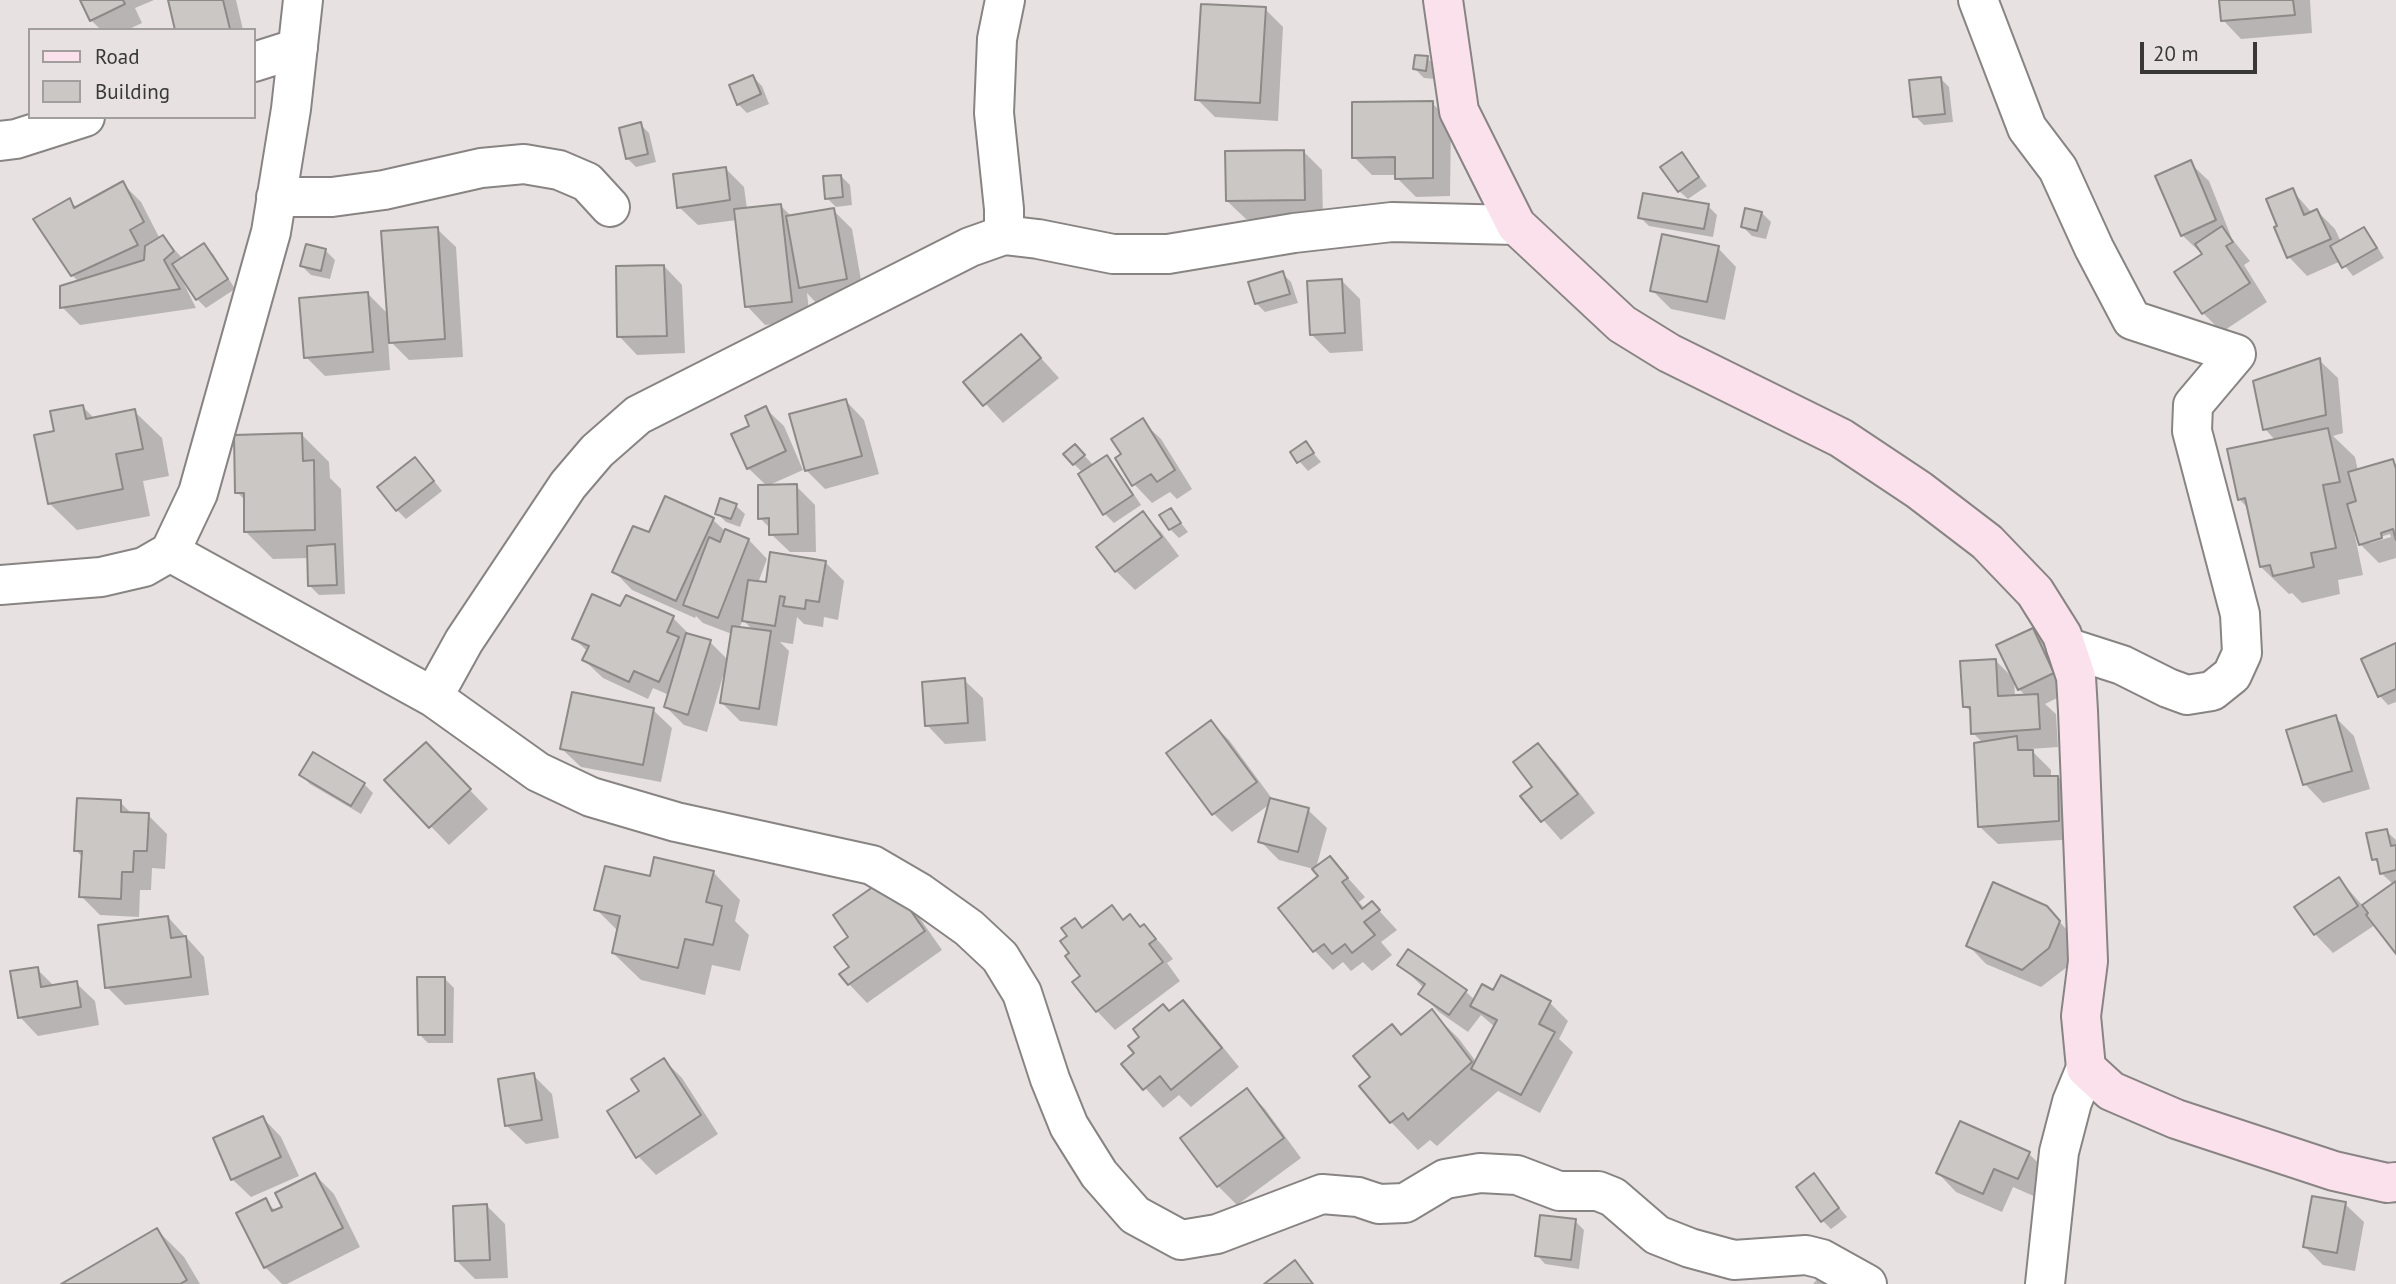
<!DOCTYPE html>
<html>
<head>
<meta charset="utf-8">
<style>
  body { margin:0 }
  #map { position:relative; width:2396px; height:1284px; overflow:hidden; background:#e7e2e1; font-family:"PT Sans",sans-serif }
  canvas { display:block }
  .legend { position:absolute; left:28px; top:28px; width:228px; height:91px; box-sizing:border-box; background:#e7e2e1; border:2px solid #a19e9d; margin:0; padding:9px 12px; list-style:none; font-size:21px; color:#393737 }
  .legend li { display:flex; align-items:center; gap:14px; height:35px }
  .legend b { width:35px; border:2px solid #a19e9d }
  .scale { position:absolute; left:2140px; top:42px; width:117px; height:32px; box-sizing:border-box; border:4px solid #393737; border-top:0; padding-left:9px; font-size:21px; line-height:24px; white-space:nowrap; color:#393737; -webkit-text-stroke:5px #e7e2e1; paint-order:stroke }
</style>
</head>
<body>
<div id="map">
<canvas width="2396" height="1284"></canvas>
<ul class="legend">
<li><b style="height:9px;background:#fbe1ec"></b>Road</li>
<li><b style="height:19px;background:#cbc7c5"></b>Building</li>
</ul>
<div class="scale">20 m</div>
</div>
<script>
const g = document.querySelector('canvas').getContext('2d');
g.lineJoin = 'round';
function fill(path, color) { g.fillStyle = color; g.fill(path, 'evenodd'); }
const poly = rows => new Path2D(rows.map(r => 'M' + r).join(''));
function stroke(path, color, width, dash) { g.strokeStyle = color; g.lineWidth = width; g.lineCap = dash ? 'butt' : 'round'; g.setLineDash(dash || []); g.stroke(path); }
const shadow = poly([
  [82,0,154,0,135,8,142,23,127,30,101,30,91,20],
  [169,0,236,0,243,30,177,30],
  [2221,0,2310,0,2312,33,2241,39,2223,20],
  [1265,9,1283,27,1278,121,1215,117,1197,99],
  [1427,58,1436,67,1435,79,1424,78,1415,69],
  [753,77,762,86,769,104,747,113,738,104],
  [1940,78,1949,87,1953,122,1924,125,1915,116],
  [1432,103,1451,122,1450,196,1416,197,1397,178,1397,175,1372,175,1354,157],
  [640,124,649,133,656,162,636,167,627,158],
  [1303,151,1322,170,1323,218,1246,219,1227,201],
  [1682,154,1707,186,1688,199,1679,191],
  [2190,163,2209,181,2232,239,2250,261,2244,265,2267,302,2222,332,2203,313,2177,272,2203,255,2182,235],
  [726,169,744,187,747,209,781,206,792,217,833,210,852,229,864,297,819,306,807,293,810,320,765,325,747,306,737,220,698,225,679,207],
  [841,176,850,185,852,205,836,207,827,198],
  [122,183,141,202,160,239,163,237,183,259,204,245,213,254,235,289,206,308,197,299,184,279,182,280,196,308,80,325,62,307,79,282,72,275,69,200,77,208],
  [2292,190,2312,213,2317,211,2335,229,2341,242,2363,229,2372,238,2384,258,2353,276,2341,261,2307,276,2289,257,2276,228,2279,227],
  [1708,206,1717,215,1713,237,1649,226,1640,217],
  [1762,213,1771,222,1766,239,1752,236,1743,227],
  [437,229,456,247,463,357,409,360,388,339,390,370,325,376,306,357,367,293,389,315],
  [1718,248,1736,267,1725,320,1671,309,1652,290],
  [326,251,335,260,330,279,311,275,302,266],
  [664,266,682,285,685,353,637,355,619,336],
  [1282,273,1291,282,1298,303,1265,312,1256,303],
  [1342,281,1360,299,1363,351,1330,353,1312,335],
  [1021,336,1059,378,1003,423,966,382],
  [2319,360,2338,378,2343,433,2333,436,2355,457,2358,471,2393,461,2396,464,2396,558,2379,563,2360,544,2357,531,2354,531,2363,575,2338,580,2340,594,2302,603,2292,593,2289,594,2261,567,2249,509,2239,499,2276,441,2265,429],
  [2390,534,2391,537,2370,543,2370,540],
  [846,401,864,420,879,474,825,489,806,470],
  [83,407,95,419,134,411,162,438,169,476,143,481,150,516,77,530,49,503,56,432],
  [765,408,784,426,803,470,767,486,748,468,751,427],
  [1142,421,1161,439,1192,489,1177,499,1170,492,1152,503,1134,484,1123,455],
  [302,435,329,462,330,478,341,489,345,594,319,595,310,586,309,558,273,559,246,532,246,501,237,492],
  [1306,444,1321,462,1308,471,1292,453],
  [1084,455,1094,466,1107,458,1116,467,1141,505,1114,523,1105,514,1083,473,1074,464],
  [424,468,442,491,406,519,397,510],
  [796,486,815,505,816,552,790,552,771,534,771,529,760,518],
  [736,506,745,514,740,527,726,522,717,513],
  [1171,510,1188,532,1179,538,1170,529],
  [1143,514,1161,532,1179,556,1135,590,1116,571,1098,547],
  [713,520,725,531,749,540,767,559,758,583,767,584,825,562,844,581,838,620,824,617,823,627,804,624,797,617,793,644,780,642,789,651,777,726,740,721,722,703,726,677,723,676,707,732,684,725,666,707,669,695,653,688,648,699,603,678,584,660,588,652,574,638,621,608,673,618,691,636,710,642,728,660,732,634,703,623,696,616,695,618,632,590,614,571,649,535],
  [743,620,753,630,739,628],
  [2032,630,2051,649,2071,691,2045,704,2056,714,2058,747,2030,749,2051,770,2051,777,2058,777,2076,796,2077,839,1998,844,1979,826,1983,743,1973,733,1972,713,1965,706,1995,660,2014,679,2015,697,2026,696,2019,689],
  [2396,645,2396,702,2388,705,2380,696],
  [964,680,983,698,986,741,945,744,927,725],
  [653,710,672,728,661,782,581,767,562,749],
  [2335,717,2354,736,2370,789,2323,803,2305,784],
  [1211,722,1229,740,1273,800,1308,810,1327,828,1316,868,1330,858,1365,897,1359,902,1365,909,1372,903,1397,930,1381,942,1392,955,1372,971,1363,962,1351,971,1343,962,1333,970,1315,951,1280,908,1320,877,1314,869,1279,860,1260,841,1270,804,1232,832,1213,813],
  [1538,745,1556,763,1595,813,1561,840,1522,796,1534,787],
  [444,763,488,809,449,845,387,781],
  [301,775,364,784,373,793,361,814,310,784],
  [120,802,133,815,148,815,167,834,165,869,152,868,151,890,140,890,139,917,100,915,81,896,83,858,76,850],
  [2386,831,2396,840,2396,951,2375,925,2333,953,2315,934,2339,879,2363,906,2394,885,2381,873,2380,866,2374,859],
  [713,872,740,900,735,921,749,935,740,971,712,965,705,995,641,980,613,953,618,931,596,909,651,878],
  [905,897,942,950,867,1003,849,984,851,968],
  [2046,907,2077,941,2067,967,2041,987,1986,964,1968,945],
  [1112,908,1125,921,1130,917,1141,928,1144,926,1162,945,1173,959,1167,963,1180,981,1115,1030,1097,1011,1075,982,1082,976,1071,953,1069,936,1074,920,1083,929],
  [168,917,204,957,209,995,125,1005,107,987],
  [1399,964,1466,992,1475,1000,1494,992,1550,1003,1568,1021,1559,1039,1573,1052,1540,1113,1498,1091,1437,1146,1430,1140,1418,1150,1391,1122,1373,1077,1402,1036,1432,1012,1459,1039,1477,1063,1495,1027,1481,1015,1468,1032,1439,1012,1421,994,1424,988],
  [37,969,55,987,76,983,95,1001,99,1025,38,1036,20,1017],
  [445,979,454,988,453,1043,428,1043,419,1034],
  [1183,1002,1201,1020,1239,1067,1191,1107,1179,1095,1163,1108,1124,1064,1136,1053,1170,1013],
  [664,1060,682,1078,718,1134,656,1175,638,1156],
  [533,1075,552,1094,559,1138,526,1144,507,1126],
  [1247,1090,1265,1109,1301,1158,1237,1205,1218,1186,1183,1138],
  [263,1118,281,1137,299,1176,251,1197,232,1179],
  [2029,1154,2048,1172,2036,1197,2013,1187,2002,1212,1956,1192,1938,1173],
  [315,1175,334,1194,360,1247,287,1284,282,1284,265,1267,265,1201,276,1211,284,1208],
  [1814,1176,1847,1217,1831,1229,1822,1220],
  [2345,1204,2364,1222,2355,1271,2323,1265,2305,1247],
  [487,1206,505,1224,508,1278,475,1279,457,1261],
  [1575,1221,1584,1230,1579,1269,1545,1264,1537,1255],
  [157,1230,184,1257,200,1284,64,1284],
  [1818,1278,1826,1284,1813,1284]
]);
const building = poly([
  [80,0,123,0,125,4,90,21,80,0],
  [168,0,223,0,230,29,175,30,168,0],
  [2219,0,2293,0,2295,15,2221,21,2219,0],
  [1201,4,1266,7,1260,103,1195,100,1201,4],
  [1415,55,1428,56,1426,71,1413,69,1415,55],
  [753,75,761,94,737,105,729,85,753,75],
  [1941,77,1945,114,1913,117,1909,80,1941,77],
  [1433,101,1433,178,1395,179,1395,157,1352,158,1352,102,1433,101],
  [641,122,648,154,626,159,619,128,641,122],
  [1304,150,1305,200,1226,201,1225,151,1304,150],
  [1682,152,1699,177,1678,192,1660,167,1682,152],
  [2191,160,2216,220,2181,236,2155,176,2191,160],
  [726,167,730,200,677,208,673,174,726,167],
  [841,175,843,197,825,199,823,176,841,175],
  [123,181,144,222,130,230,138,245,71,276,33,219,70,198,74,208,123,181],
  [2293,188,2304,215,2317,209,2331,239,2287,258,2274,227,2277,226,2266,199,2293,188],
  [1643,193,1709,204,1704,229,1638,218,1643,193],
  [781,204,792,302,745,307,734,209,781,204],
  [834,208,847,279,799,288,786,216,834,208],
  [1745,208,1762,212,1757,231,1741,227,1745,208],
  [2222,226,2233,242,2226,246,2250,283,2202,314,2174,272,2202,254,2195,244,2222,226],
  [438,227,445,339,389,343,381,231,438,227],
  [2364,227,2377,248,2342,268,2330,246,2364,227],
  [1662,234,1719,246,1707,302,1650,291,1662,234],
  [163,235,174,251,164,260,180,289,60,308,60,286,144,260,145,246,163,235],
  [204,243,228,279,196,300,172,264,204,243],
  [306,244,326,249,321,271,300,266,306,244],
  [664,265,667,336,617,337,616,266,664,265],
  [1283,271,1290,294,1255,304,1248,282,1283,271],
  [1342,279,1345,333,1310,335,1307,281,1342,279],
  [368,292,373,352,304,358,299,298,368,292],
  [1021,334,1041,358,983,406,963,382,1021,334],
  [2320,358,2326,415,2263,430,2253,381,2320,358],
  [846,399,862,456,805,471,789,414,846,399],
  [83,405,86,419,135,409,143,449,116,454,123,489,48,504,34,435,54,431,50,411,83,405],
  [766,406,786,451,747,469,731,434,749,426,745,416,766,406],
  [1143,418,1175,470,1157,482,1151,474,1132,486,1115,458,1121,454,1111,439,1143,418],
  [2328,428,2340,482,2323,485,2336,548,2311,553,2314,567,2273,576,2270,565,2260,567,2245,498,2238,500,2227,449,2328,428],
  [302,433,303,461,314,460,315,530,244,532,244,493,235,493,234,435,302,433],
  [1306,441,1314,453,1297,463,1290,452,1306,441],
  [1075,444,1085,455,1073,465,1063,454,1075,444],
  [1107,455,1133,495,1103,515,1078,474,1107,455],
  [415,457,434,481,396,511,377,487,415,457],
  [2393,459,2396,469,2396,540,2393,529,2381,533,2382,538,2359,545,2347,504,2356,501,2348,472,2393,459],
  [797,484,798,534,769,535,769,518,758,519,758,485,797,484],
  [665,496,714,518,676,601,612,572,633,526,649,532,665,496],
  [720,498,737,504,731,519,715,514,720,498],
  [1171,508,1181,523,1169,530,1159,515,1171,508],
  [1143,511,1162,537,1115,572,1096,547,1143,511],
  [725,529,749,539,718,618,683,605,709,537,720,542,725,529],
  [335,544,337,585,308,586,307,546,335,544],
  [770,552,826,561,819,602,806,600,805,609,783,606,785,597,780,596,775,626,742,621,748,580,766,582,770,552],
  [592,594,620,606,626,595,674,616,667,632,679,637,659,682,634,671,629,682,582,660,589,646,572,639,592,594],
  [732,626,771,631,759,709,720,703,732,626],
  [2033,628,2054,673,2018,690,1996,645,2033,628],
  [686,633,711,640,688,715,664,707,686,633],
  [2396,643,2396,689,2378,697,2361,659,2396,643],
  [1996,659,1998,696,2038,694,2040,729,1971,734,1970,707,1963,707,1960,661,1996,659],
  [965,678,968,723,925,726,922,682,965,678],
  [572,692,654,708,643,765,560,749,572,692],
  [2336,715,2352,771,2303,785,2286,730,2336,715],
  [1211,720,1257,782,1212,815,1166,753,1211,720],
  [2017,736,2018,750,2033,750,2034,776,2058,776,2059,821,1978,827,1974,743,2017,736],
  [426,742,471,789,429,828,384,780,426,742],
  [1538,743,1578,794,1541,822,1520,796,1532,787,1513,762,1538,743],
  [313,752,365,783,351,806,299,775,313,752],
  [77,798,121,800,121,812,149,813,147,851,134,851,133,872,122,872,121,899,79,897,82,851,74,851,77,798],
  [1270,798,1309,808,1298,852,1258,842,1270,798],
  [2387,829,2391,846,2396,845,2396,870,2380,874,2377,859,2372,860,2366,833,2387,829],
  [1330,856,1348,878,1342,882,1362,909,1372,901,1380,910,1364,922,1375,935,1352,953,1345,944,1332,954,1324,944,1313,952,1278,908,1318,876,1312,869,1330,856],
  [654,857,714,871,706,902,722,906,713,945,685,939,678,968,612,953,620,916,594,910,605,866,650,876,654,857],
  [887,877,925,931,848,985,839,974,849,967,834,947,848,937,833,915,887,877],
  [2339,877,2358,906,2314,935,2294,907,2339,877],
  [2396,881,2396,954,2366,915,2368,913,2362,905,2396,881],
  [1993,882,2047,906,2060,921,2049,948,2022,970,1966,946,1993,882],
  [1112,905,1123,920,1130,914,1140,927,1144,924,1156,939,1149,944,1163,962,1096,1012,1072,982,1080,976,1065,956,1069,953,1060,941,1067,936,1061,928,1075,918,1082,928,1112,905],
  [168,916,171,938,186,936,191,977,105,988,98,925,168,916],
  [1408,949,1467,990,1449,1015,1418,994,1425,984,1397,965,1408,949],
  [38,967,41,987,77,981,81,1007,18,1018,10,971,38,967],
  [1501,975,1551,1001,1539,1024,1555,1032,1521,1095,1471,1069,1497,1020,1470,1006,1482,984,1493,990,1501,975],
  [417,977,445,977,445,1035,418,1035,417,977],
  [1183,1000,1222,1048,1171,1090,1160,1076,1143,1090,1121,1064,1134,1053,1128,1046,1139,1037,1133,1029,1163,1004,1169,1011,1183,1000],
  [1432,1009,1472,1062,1408,1120,1403,1113,1390,1123,1359,1086,1370,1077,1353,1056,1392,1024,1401,1035,1432,1009],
  [664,1058,701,1115,636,1158,607,1111,639,1091,631,1079,664,1058],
  [534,1073,542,1120,505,1126,498,1079,534,1073],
  [1247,1088,1284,1138,1217,1187,1180,1138,1247,1088],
  [263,1116,281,1157,231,1180,213,1138,263,1116],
  [1960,1121,2030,1152,2018,1179,1994,1169,1983,1194,1936,1173,1960,1121],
  [315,1173,343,1228,264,1268,236,1213,266,1198,272,1211,282,1207,275,1193,315,1173],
  [1814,1173,1839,1208,1821,1222,1796,1187,1814,1173],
  [2312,1196,2346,1202,2337,1253,2303,1247,2312,1196],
  [487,1204,490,1260,455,1261,453,1206,487,1204],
  [1540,1215,1576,1219,1571,1260,1535,1256,1540,1215],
  [157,1228,187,1280,180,1284,61,1284,157,1228],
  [1295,1260,1313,1284,1264,1284,1295,1260]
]);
const street = poly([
  [1978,0,2027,128,2058,169,2094,248,2132,320,2236,354,2193,405,2192,431,2240,614,2242,653,2232,675,2212,691,2187,695,2168,688,2122,665,2066,647],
  [254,62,298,48],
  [0,141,16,139,85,117],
  [276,197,332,197,384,190,481,168,524,164,559,170,587,182,610,207],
  [1004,235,1004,209,994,113,997,39,1005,0],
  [170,552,433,697,538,772,591,797,676,822,872,865,920,893,969,928,1000,957,1022,993,1050,1079,1069,1126,1099,1174,1135,1215,1181,1240,1217,1234,1322,1194,1358,1197,1379,1204,1405,1203,1445,1179,1480,1173,1517,1175,1559,1191,1598,1191,1613,1197,1657,1235,1690,1248,1734,1260,1806,1255,1822,1259,1867,1284],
  [0,585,101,577,144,567,170,552,198,493,271,232,291,109,303,0],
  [433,697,464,641,568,485,597,451,638,415,970,247,1004,235,1038,239,1113,254,1168,254,1294,233,1392,222,1516,225],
  [2045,1284,2059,1152,2072,1102,2086,1068]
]);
const secondary = poly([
  [1443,0,1459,111,1516,225,1622,324,1669,353,1841,438,1919,490,1987,542,2035,592,2062,635,2076,677,2078,711,2088,961,2081,1016,2086,1068,2111,1091,2176,1119,2334,1171,2387,1183,2396,1182]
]);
fill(shadow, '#0003');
fill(building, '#cbc7c5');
stroke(building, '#8d8987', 2);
stroke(street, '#898484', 42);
stroke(secondary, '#898484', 42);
stroke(street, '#fff', 38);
stroke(secondary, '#fbe1ec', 38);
</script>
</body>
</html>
